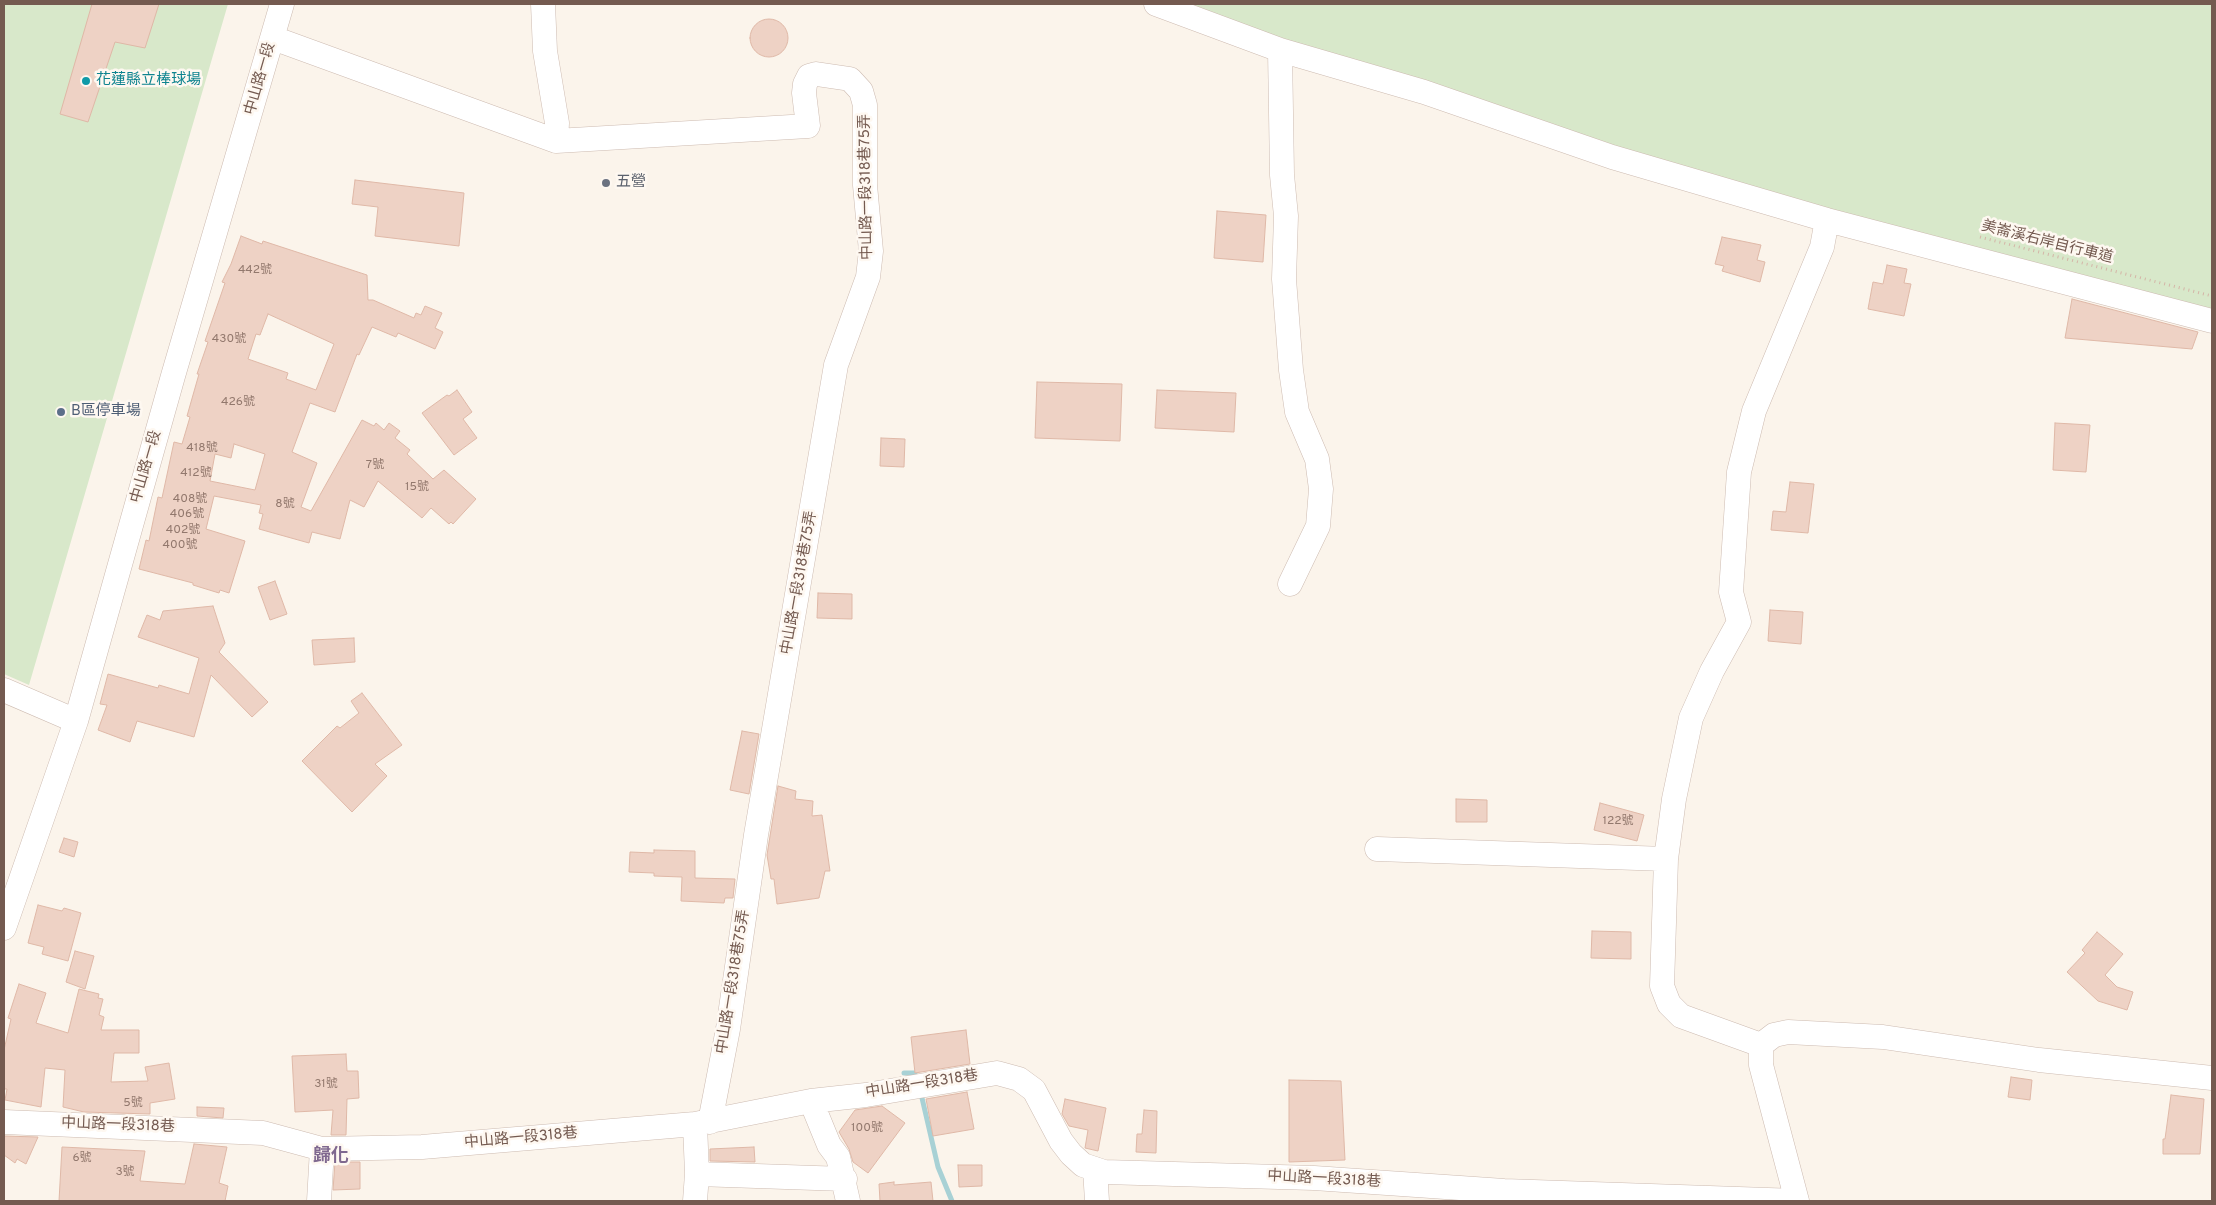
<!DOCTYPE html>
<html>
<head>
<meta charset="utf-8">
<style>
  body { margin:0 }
  #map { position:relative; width:2216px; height:1205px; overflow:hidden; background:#fbf4eb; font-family:Overpass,sans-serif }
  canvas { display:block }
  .frame { position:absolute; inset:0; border:5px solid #745a50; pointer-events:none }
</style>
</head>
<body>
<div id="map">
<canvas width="2216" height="1205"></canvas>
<div class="frame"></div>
</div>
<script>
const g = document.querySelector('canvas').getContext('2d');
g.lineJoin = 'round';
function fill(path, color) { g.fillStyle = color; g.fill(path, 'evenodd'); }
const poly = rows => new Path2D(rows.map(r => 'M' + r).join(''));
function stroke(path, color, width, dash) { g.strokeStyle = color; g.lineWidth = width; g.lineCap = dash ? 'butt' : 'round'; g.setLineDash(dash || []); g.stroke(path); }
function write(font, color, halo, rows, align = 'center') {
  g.font = font + ' Overpass,"Noto Sans TC",sans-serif'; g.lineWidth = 5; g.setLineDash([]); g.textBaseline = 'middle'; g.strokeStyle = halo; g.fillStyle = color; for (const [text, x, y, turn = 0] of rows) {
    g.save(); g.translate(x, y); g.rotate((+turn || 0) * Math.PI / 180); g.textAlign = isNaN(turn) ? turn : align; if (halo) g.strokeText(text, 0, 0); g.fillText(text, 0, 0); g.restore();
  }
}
const green = poly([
  [4,4,228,4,29,685,4,674],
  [1179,4,2212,4,2212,309,1612,157]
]);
const stream = poly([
  [904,1073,915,1073],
  [922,1098,938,1167,952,1201]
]);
const building = poly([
  [92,4,159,4,145,48,115,42,88,122,60,114,92,4],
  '750 38a19 19 0 1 1 38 0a19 19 0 1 1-38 0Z',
  [355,180,464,193,459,246,375,236,378,207,352,204,355,180],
  [1217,211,1266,215,1263,262,1214,258,1217,211],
  [241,236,262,244,263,241,367,275,368,300,373,300,414,318,416,313,421,315,425,306,442,313,435,328,443,332,435,349,398,333,396,337,372,327,359,355,357,354,335,412,310,403,292,452,317,463,301,507,311,511,362,420,374,426,376,423,384,430,389,423,400,431,395,438,410,450,407,454,433,479,444,470,476,499,453,524,451,522,449,524,431,508,422,518,378,481,364,507,350,500,340,539,312,532,309,543,259,529,263,514,259,513,261,505,214,496,206,529,245,541,229,593,220,590,219,593,193,585,193,583,139,569,146,540,149,541,158,497,162,498,174,442,182,444,190,417,187,416,199,374,197,374,208,342,205,341,225,283,222,282,231,264,241,236],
  [268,314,334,344,316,390,286,379,288,373,248,359,256,334,260,335,268,314],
  [234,444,265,454,255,490,210,481,215,454,231,458,234,444],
  [1722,237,1761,245,1757,260,1765,262,1760,282,1722,271,1724,266,1715,264,1722,237],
  [1887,265,1907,269,1904,283,1911,284,1904,316,1868,309,1873,282,1883,284,1887,265],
  [2072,299,2198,332,2192,349,2065,338,2072,299],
  [1037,382,1122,384,1120,441,1035,438,1037,382],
  [457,390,472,412,463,419,477,438,454,455,422,413,447,395,449,396,457,390],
  [1157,390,1236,393,1234,432,1155,428,1157,390],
  [2055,423,2090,425,2086,472,2053,470,2055,423],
  [881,438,905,439,904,467,880,466,881,438],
  [1790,482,1814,484,1808,533,1771,530,1773,511,1786,512,1790,482],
  [275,581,287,614,270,620,258,587,275,581],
  [818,593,852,594,852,619,817,618,818,593],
  [213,606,225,643,219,652,268,702,252,717,211,675,194,737,137,721,130,742,98,730,107,705,100,704,108,674,158,688,159,685,189,694,199,658,138,637,147,615,160,620,163,611,213,606],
  [1770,610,1803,612,1801,644,1768,641,1770,610],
  [354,638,355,662,314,665,312,640,354,638],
  [362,693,402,745,375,764,387,776,352,812,302,761,337,726,340,728,359,713,351,701,362,693],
  [742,731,759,734,749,794,730,790,742,731],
  [778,786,796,791,795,799,813,801,812,816,822,815,830,871,825,871,819,898,777,904,774,879,771,879,767,855,778,786],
  [1456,799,1487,800,1487,822,1456,822,1456,799],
  [1600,803,1644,815,1637,841,1594,830,1600,803],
  [64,838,78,842,74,857,59,852,64,838],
  [654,850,695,851,695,878,735,879,733,898,725,898,724,903,681,901,682,877,654,876,654,873,629,872,630,852,654,853,654,850],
  [38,905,62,911,64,908,81,913,68,961,42,954,44,947,28,943,38,905],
  [1592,931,1631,932,1631,959,1591,958,1592,931],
  [2097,932,2123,954,2105,975,2117,987,2133,992,2127,1010,2098,1001,2067,972,2085,953,2082,950,2097,932],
  [75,951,94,956,85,989,66,982,75,951],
  [19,984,46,993,36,1023,68,1033,79,989,99,994,98,998,103,999,99,1015,104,1017,101,1030,139,1030,139,1053,114,1053,111,1082,148,1081,145,1067,169,1063,175,1099,150,1103,150,1114,84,1112,63,1107,65,1070,45,1068,41,1107,5,1100,7,1089,4,1089,4,1050,11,1019,8,1018,19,984],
  [966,1030,970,1064,915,1073,911,1037,966,1030],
  [346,1054,347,1071,358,1071,359,1098,347,1099,346,1135,331,1135,333,1110,295,1112,292,1056,346,1054],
  [2011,1077,2032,1080,2030,1100,2008,1097,2011,1077],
  [1289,1080,1341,1081,1345,1160,1289,1162,1289,1080],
  [967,1092,974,1129,933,1136,926,1099,967,1092],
  [2171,1095,2204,1099,2200,1154,2163,1154,2163,1139,2165,1139,2171,1095],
  [1065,1099,1106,1108,1098,1151,1085,1148,1088,1130,1069,1126,1062,1114,1065,1099],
  [882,1106,905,1123,868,1173,853,1162,849,1149,839,1132,855,1110,882,1106],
  [197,1107,224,1108,223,1118,197,1116,197,1107],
  [1144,1110,1157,1111,1156,1153,1136,1152,1137,1134,1142,1134,1144,1110],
  [4,1136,38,1137,26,1164,17,1159,15,1163,4,1155,4,1136],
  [194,1144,227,1147,219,1183,228,1186,225,1201,59,1201,62,1147,145,1151,140,1181,185,1184,194,1144],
  [754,1147,755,1162,710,1161,710,1149,754,1147],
  [335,1162,360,1162,360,1189,333,1190,335,1162],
  [958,1165,982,1165,982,1186,959,1187,958,1165],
  [894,1182,894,1185,931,1182,933,1201,880,1201,879,1184,894,1182]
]);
const path = poly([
  [1980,237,2212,296]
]);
const minor = poly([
  [543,4,545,51,557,123,556,141,808,126,804,93,805,84,809,76,816,74,850,79,861,91,865,105,865,185,871,251,868,277,836,365,756,835,728,1029,710,1122],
  [1156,4,1280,50,1424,92,1612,157,1827,220,2212,321],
  [273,38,556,141],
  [1280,50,1282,175,1286,216,1284,279,1291,370,1297,412,1317,459,1321,489,1318,526,1290,584],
  [4,690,76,721],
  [1377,849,1666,859],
  [4,928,76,721,173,376,282,4],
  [1761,1045,1681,1016,1669,1004,1662,986,1666,859,1674,799,1691,718,1712,671,1739,622,1731,592,1739,472,1754,411,1822,247,1827,220],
  [811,1101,829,1145,838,1157,848,1201],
  [4,1122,263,1133,322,1149,422,1147,695,1124,811,1101,866,1095,997,1073,1019,1079,1034,1090,1061,1141,1071,1154,1083,1165,1104,1172,1314,1178,1504,1191,1797,1201],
  [1095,1169,1097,1201],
  [697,1174,845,1179],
  [319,1201,322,1149],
  [695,1201,697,1174,695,1124],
  [1797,1201,1761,1065,1761,1045,1774,1035,1788,1032,1883,1037,2039,1060,2212,1078]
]);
const markers = [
  [86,81,5,"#0f9aa8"],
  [606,183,5,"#6b7280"],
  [61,412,5,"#5c6f8a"]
];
const numberNames = [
  ["442號",255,271],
  ["430號",229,340],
  ["426號",238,403],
  ["418號",202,449],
  ["7號",375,466],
  ["412號",196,474],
  ["15號",417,488],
  ["408號",190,500],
  ["8號",285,505],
  ["406號",187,515],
  ["402號",183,531],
  ["400號",180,546],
  ["122號",1618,822],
  ["31號",326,1085],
  ["5號",133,1104],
  ["100號",867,1129],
  ["6號",82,1159],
  ["3號",125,1173]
];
const streetNames = [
  ["中山路一段",261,79,-74],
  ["中山路一段318巷75弄",867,187,-91],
  ["美崙溪右岸自行車道",2047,243,14],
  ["中山路一段",147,467,-74],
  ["中山路一段318巷75弄",800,583,-80],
  ["中山路一段318巷75弄",734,982,-81],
  ["中山路一段318巷",922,1085,-9],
  ["中山路一段318巷",118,1126,2],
  ["中山路一段318巷",521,1139,-5],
  ["中山路一段318巷",1324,1180,3]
];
const cultureNames = [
  ["花蓮縣立棒球場",96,81]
];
const worshipNames = [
  ["五營",616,183]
];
const serviceNames = [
  ["B區停車場",71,412]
];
const quarterNames = [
  ["歸化",331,1157]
];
fill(green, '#d8e8ca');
stroke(stream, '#a8d1d5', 5);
fill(building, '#eed2c5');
stroke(building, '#dfb8a7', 1);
stroke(minor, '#cdbbb1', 25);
stroke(path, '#d4b5a7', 3, [1, 4]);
stroke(minor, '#fff', 24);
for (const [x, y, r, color] of markers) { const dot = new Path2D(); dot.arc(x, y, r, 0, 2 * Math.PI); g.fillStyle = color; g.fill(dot); stroke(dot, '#fef8f1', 2); }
write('12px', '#92786d', null, numberNames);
write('15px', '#745a50', '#fef8f1', streetNames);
write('15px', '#0d838f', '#fef8f1', cultureNames, 'left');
write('15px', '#5b616d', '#fef8f1', worshipNames, 'left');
write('15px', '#4e5e75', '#fef8f1', serviceNames, 'left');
write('bold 18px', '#7f688f', '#fef8f1', quarterNames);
</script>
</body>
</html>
